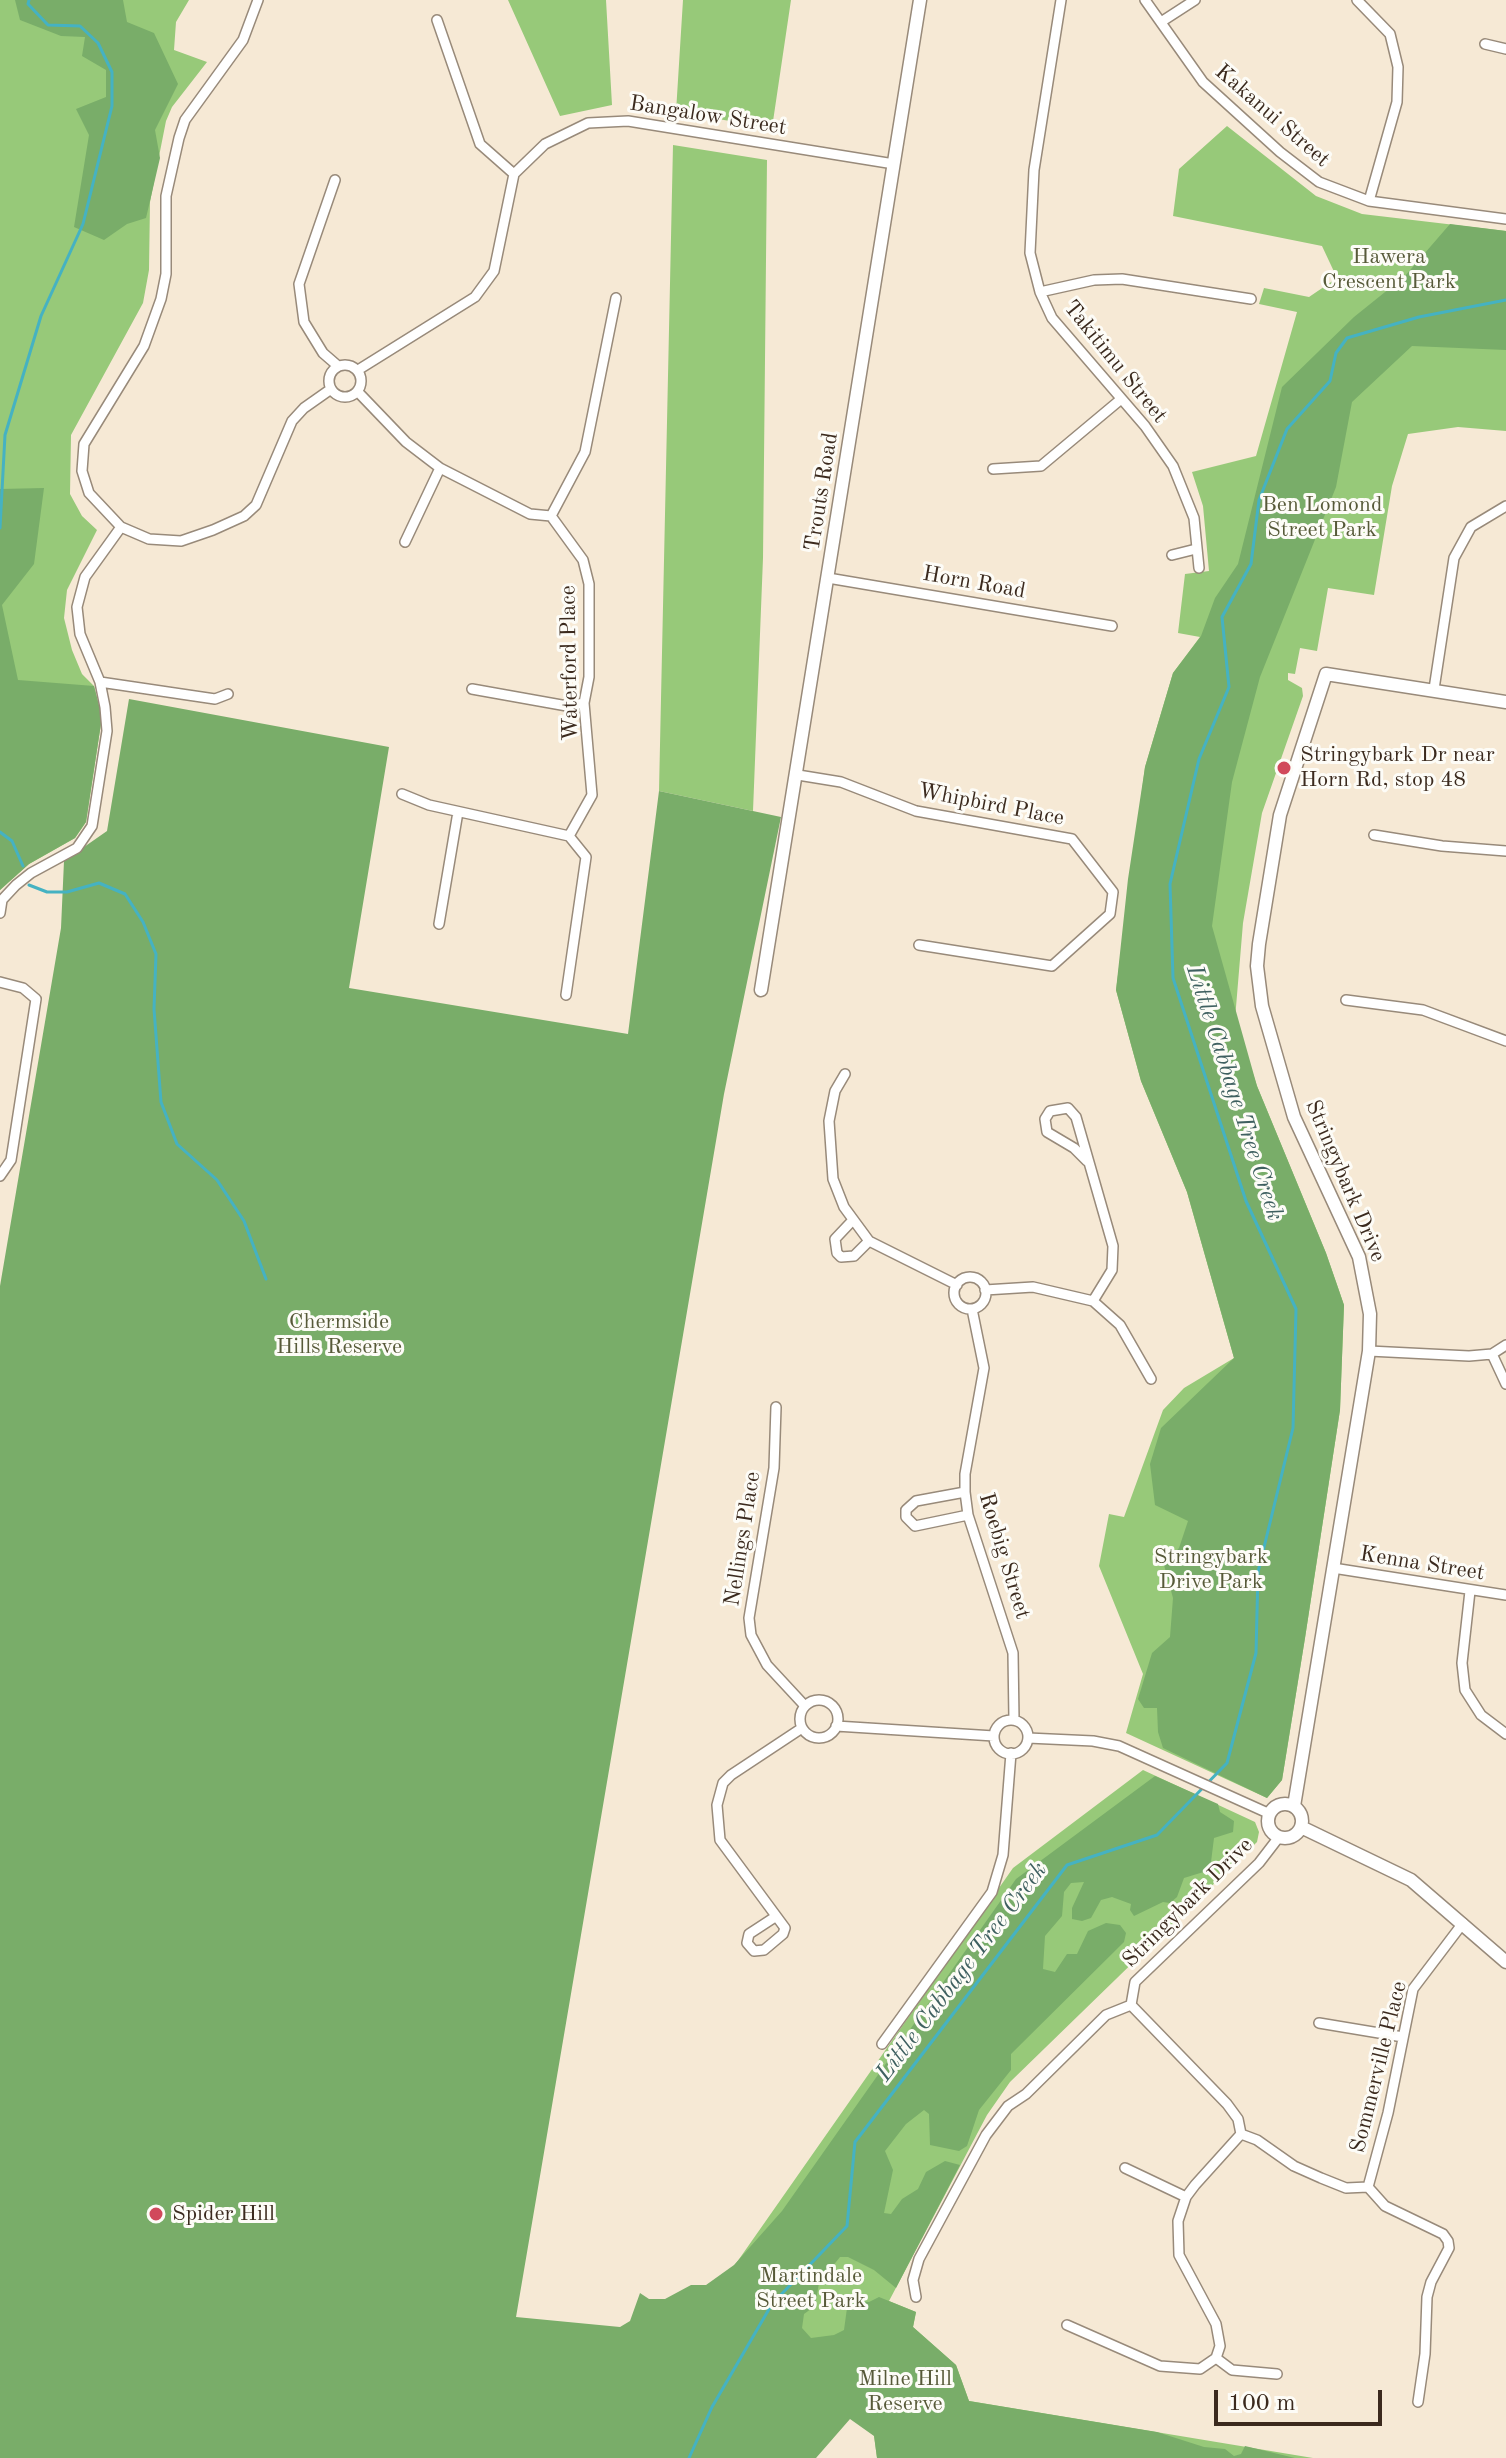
<!DOCTYPE html>
<html>
<head>
<meta charset="utf-8">
<style>
  body { margin:0 }
  #map { position:relative; width:1506px; height:2458px; overflow:hidden; background:#f6e9d5; font-family:"Old Standard TT",serif }
  canvas { display:block }
  .scale { position:absolute; left:1214px; top:2390px; width:168px; height:36px; box-sizing:border-box; border:4px solid #3b2a1e; border-top:0; padding-left:10px; font-size:24px; line-height:28px; white-space:nowrap; color:#3b2a1e; -webkit-text-stroke:6px #fdfcf7; paint-order:stroke }
</style>
</head>
<body>
<div id="map">
<canvas width="1506" height="2458"></canvas>
<div class="scale">100 m</div>
</div>
<script>
const g = document.querySelector('canvas').getContext('2d');
g.lineJoin = 'round';
function fill(path, color) { g.fillStyle = color; g.fill(path, 'evenodd'); }
const poly = rows => new Path2D(rows.map(r => 'M' + r).join(''));
function stroke(path, color, width, dash) { g.strokeStyle = color; g.lineWidth = width; g.lineCap = dash ? 'butt' : 'round'; g.setLineDash(dash || []); g.stroke(path); }
function write(font, color, halo, rows, align = 'center') {
  g.font = font + ' "Old Standard TT",serif'; g.lineWidth = 6; g.setLineDash([]); g.textBaseline = 'middle'; g.strokeStyle = halo; g.fillStyle = color; for (const [text, x, y, turn = 0] of rows) {
    g.save(); g.translate(x, y); g.rotate((+turn || 0) * Math.PI / 180); g.textAlign = isNaN(turn) ? turn : align; if (halo) g.strokeText(text, 0, 0); g.fillText(text, 0, 0); g.restore();
  }
}
const green = poly([
  [0,0,189,0,176,22,174,50,207,62,172,107,166,121,150,202,149,270,143,303,71,435,70,494,82,516,97,530,67,590,64,618,72,650,82,674,94,686,102,717,86,822,75,838,29,864,0,890],
  [508,0,606,0,612,105,560,116],
  [683,0,791,0,772,128,676,112],
  [1227,126,1316,196,1362,214,1506,231,1506,431,1458,427,1408,434,1392,486,1374,595,1328,588,1317,651,1300,648,1295,674,1288,673,1288,680,1302,688,1303,696,1262,813,1243,923,1235,1019,1257,1086,1326,1253,1344,1305,1340,1410,1305,1638,1282,1780,1267,1798,1126,1733,1143,1674,1099,1566,1109,1514,1124,1517,1163,1410,1184,1388,1234,1358,1187,1192,1141,1081,1116,990,1145,767,1173,673,1200,637,1178,633,1185,574,1209,571,1203,506,1192,472,1256,456,1297,312,1259,304,1264,288,1309,297,1337,278,1322,246,1173,216,1179,169],
  [673,145,767,160,763,558,753,811,659,791],
  [1143,1770,1255,1822,1259,1832,1257,1842,1010,2082,987,2115,889,2301,916,2312,913,2327,956,2365,969,2401,1313,2458,877,2458,874,2435,841,2403,702,2312,1013,1868]
]);
const forest = poly([
  [15,0,123,0,127,22,154,33,178,84,155,130,160,158,146,218,127,224,104,240,74,227,89,135,76,109,106,97,106,70,82,56,85,37,61,36,20,20],
  [1450,224,1506,231,1506,350,1412,346,1352,402,1336,487,1260,677,1232,782,1212,926,1257,1086,1326,1253,1344,1305,1340,1410,1305,1638,1282,1780,1267,1798,1163,1748,1158,1732,1157,1708,1144,1708,1138,1699,1152,1653,1170,1637,1173,1598,1164,1565,1179,1548,1188,1521,1155,1505,1150,1464,1161,1428,1234,1358,1187,1192,1141,1081,1116,990,1128,879,1145,767,1173,673,1201,636,1215,598,1238,564,1282,387,1354,317,1405,276],
  [44,488,34,564,2,605,18,680,94,686,102,717,86,822,75,838,29,864,0,890,0,489],
  [129,699,389,747,349,988,628,1034,659,791,781,817,724,1094,516,2317,620,2327,630,2321,640,2293,649,2299,665,2299,691,2285,706,2285,734,2265,782,2211,1016,1879,1155,1776,1218,1804,1220,1812,1234,1821,1233,1832,1214,1838,1210,1870,1184,1878,1177,1897,1170,1903,1163,1902,1134,1916,1130,1910,1131,1904,1112,1897,1101,1900,1091,1918,1082,1921,1072,1919,1072,1908,1084,1882,1071,1883,1064,1892,1062,1916,1045,1936,1043,1969,1055,1972,1067,1954,1077,1954,1088,1931,1106,1923,1120,1925,1126,1933,1124,1942,1011,2054,1011,2070,979,2110,967,2146,959,2151,930,2145,929,2114,924,2110,906,2124,885,2151,893,2170,884,2213,891,2214,902,2199,918,2189,926,2172,945,2161,960,2165,896,2288,874,2270,848,2257,840,2257,819,2283,815,2306,804,2314,802,2328,811,2338,834,2335,844,2330,847,2308,856,2301,869,2302,879,2297,916,2312,913,2327,956,2365,969,2401,1157,2432,1204,2447,1225,2449,1234,2456,1241,2454,1245,2446,1295,2458,877,2458,874,2436,850,2419,816,2458,0,2458,0,1286,61,928,64,861,107,831]
]);
const stream = poly([
  [0,528,5,435,41,316,83,224,112,106,112,72,98,43,80,26,48,25,28,4,29,0],
  [0,832,12,841,23,866],
  [29,885,47,892,67,892,99,883,125,894,143,922,156,954,154,1009,161,1102,177,1144,217,1180,244,1221,266,1279],
  [689,2458,712,2407,772,2304,847,2226,855,2142,1067,1865,1157,1835,1227,1763,1256,1653,1258,1572,1293,1428,1296,1309,1246,1201,1173,978,1170,884,1199,759,1229,687,1222,617,1251,564,1259,500,1287,429,1330,381,1336,353,1347,338,1419,317,1506,300]
]);
const street = poly([
  [258,0,243,40,185,120,179,138,166,196,166,274,161,299,144,346,84,444,82,471,89,493,121,527,149,539,181,541,213,530,244,516,256,505,292,421,304,408,331,389],
  [1061,0,1034,170,1030,253,1040,292,1052,318,1145,426,1173,466,1194,518,1199,568],
  [1145,0,1203,82,1280,152,1319,182,1369,201,1506,219],
  [1357,0,1390,34,1398,67,1397,102,1369,201],
  [437,20,480,144,514,174],
  [1161,22,1195,0],
  [1485,44,1506,49],
  [335,180,299,284,304,322,323,353,338,366],
  [1040,292,1094,280,1122,279,1251,299],
  '329 381a16 16 0 1 1 32 0a16 16 0 1 1-32 0Z',
  [358,370,475,297,494,271,514,174,545,144,588,123,628,121,894,164],
  [358,392,406,442,440,468,530,514,551,516,583,560,589,584,589,677,584,703,592,795,569,836,586,857,566,995],
  [993,469,1041,466,1120,400],
  [551,516,585,452,616,298],
  [405,542,440,468],
  [1172,555,1196,549],
  [828,578,1112,626],
  [100,682,215,699,228,694],
  [472,689,567,706,584,703],
  [1434,689,1454,558,1471,527,1506,506],
  [798,775,841,782,916,811,1072,839,1113,892,1110,914,1052,966,919,945],
  [402,794,429,805,569,836],
  [1374,835,1442,846,1506,851],
  [0,913,2,900,16,885,31,873,77,848,92,826,107,731,105,707,100,682,80,634,77,607,85,577,121,527],
  [439,924,458,812],
  [0,982,23,988,36,999,11,1160,0,1176],
  [1346,1000,1423,1010,1506,1041],
  [845,1074,835,1091,829,1121,833,1179,844,1207,869,1241,957,1285],
  [1087,1161,1074,1148,1047,1132,1045,1119,1050,1111,1068,1108,1076,1117,1113,1246,1112,1270,1093,1301],
  [852,1221,835,1239,837,1253,841,1257,854,1256,869,1241],
  '954 1293a16 16 0 1 1 32 0a16 16 0 1 1-32 0Z',
  [985,1290,1033,1287,1093,1301,1120,1325,1151,1379],
  [972,1309,984,1368,965,1474,965,1492,968,1515,1013,1653,1014,1720],
  [1369,1351,1469,1356,1492,1354,1506,1345],
  [1492,1354,1506,1384],
  [776,1407,774,1468,749,1618,751,1635,767,1665,805,1706],
  [965,1492,916,1501,906,1510,906,1517,915,1526,968,1515],
  [1333,1568,1506,1595],
  [1470,1591,1462,1663,1465,1690,1481,1715,1506,1734],
  '800 1719a19 19 0 1 1 38 0a19 19 0 1 1-38 0Z',
  '994 1737a17 17 0 1 1 34 0a17 17 0 1 1-34 0Z',
  [836,1726,994,1736],
  [1028,1738,1093,1741,1119,1746,1270,1814],
  [775,1917,749,1934,747,1943,754,1951,764,1950,783,1934,785,1928,720,1840,717,1805,723,1783,731,1775,802,1728],
  [1131,2005,1227,2104,1238,2119,1241,2134,1257,2140,1294,2166,1321,2178,1346,2188,1368,2187],
  [1319,2023,1403,2037],
  [882,2044,992,1892,1003,1855,1011,1753],
  [1125,2168,1186,2197],
  [1368,2187,1388,2113,1413,1989,1463,1923],
  [1368,2187,1385,2206,1443,2234,1448,2241,1449,2248,1431,2282,1427,2297,1425,2354,1418,2402],
  [916,2297,913,2280,919,2259,986,2135,1008,2106,1026,2094,1106,2015,1131,2005,1135,1982,1259,1863,1279,1837],
  [1067,2325,1160,2366,1200,2369,1216,2358,1220,2346,1216,2324,1179,2255,1178,2221,1186,2197,1195,2185,1241,2134],
  [1216,2358,1232,2370,1277,2374]
]);
const secondary = poly([
  [761,990,920,0],
  '1268 1821a17 17 0 1 1 34 0a17 17 0 1 1-34 0Z',
  [1294,1806,1369,1351,1370,1314,1359,1257,1294,1117,1262,1006,1257,966,1259,944,1280,815,1326,674,1506,702],
  [1301,1827,1411,1880,1506,1962]
]);
const markers = [
  [1284,768,8,"#d1495b"],
  [156,2214,8,"#d1495b"]
];
const streetNames = [
  ["Bangalow Street",708,116,9],
  ["Kakanui Street",1272,116,41],
  ["Takitimu Street",1115,362,51],
  ["Trouts Road",822,492,-81],
  ["Horn Road",974,583,10],
  ["Waterford Place",570,663,-91],
  ["Whipbird Place",991,805,11],
  ["Stringybark Drive",1345,1181,67],
  ["Nellings Place",743,1539,-81],
  ["Roebig Street",1004,1556,73],
  ["Kenna Street",1422,1564,9],
  ["Stringybark Drive",1188,1903,-45],
  ["Sommerville Place",1379,2067,-76]
];
const parkNames = [
  ["Hawera",1389,257],
  ["Crescent Park",1389,282],
  ["Ben Lomond",1322,505],
  ["Street Park",1322,530],
  ["Chermside",339,1322],
  ["Hills Reserve",339,1347],
  ["Stringybark",1211,1557],
  ["Drive Park",1211,1582],
  ["Martindale",811,2276],
  ["Street Park",811,2301],
  ["Milne Hill",905,2379],
  ["Reserve",905,2404]
];
const poiNames = [
  ["Stringybark Dr near",1300,755],
  ["Horn Rd, stop 48",1300,780],
  ["Spider Hill",172,2214]
];
const waterNames = [
  ["Little Cabbage Tree Creek",1234,1093,72],
  ["Little Cabbage Tree Creek",962,1972,-53]
];
fill(green, '#97c979');
fill(forest, '#79ad69');
stroke(stream, '#45b2c2', 3);
stroke(street, '#988a7a', 12);
stroke(secondary, '#988a7a', 15);
stroke(street, '#fff', 9);
stroke(secondary, '#fff', 12);
for (const [x, y, r, color] of markers) { const dot = new Path2D(); dot.arc(x, y, r, 0, 2 * Math.PI); g.fillStyle = color; g.fill(dot); stroke(dot, '#fdfcf7', 3); }
write('22px', '#3b2a1e', '#fdfcf7', streetNames);
write('22px', '#575a39', '#fdfcf7', parkNames);
write('22px', '#3b2a1e', '#fdfcf7', poiNames, 'left');
write('italic 24px', '#3f6060', '#fdfcf7', waterNames);
</script>
</body>
</html>
